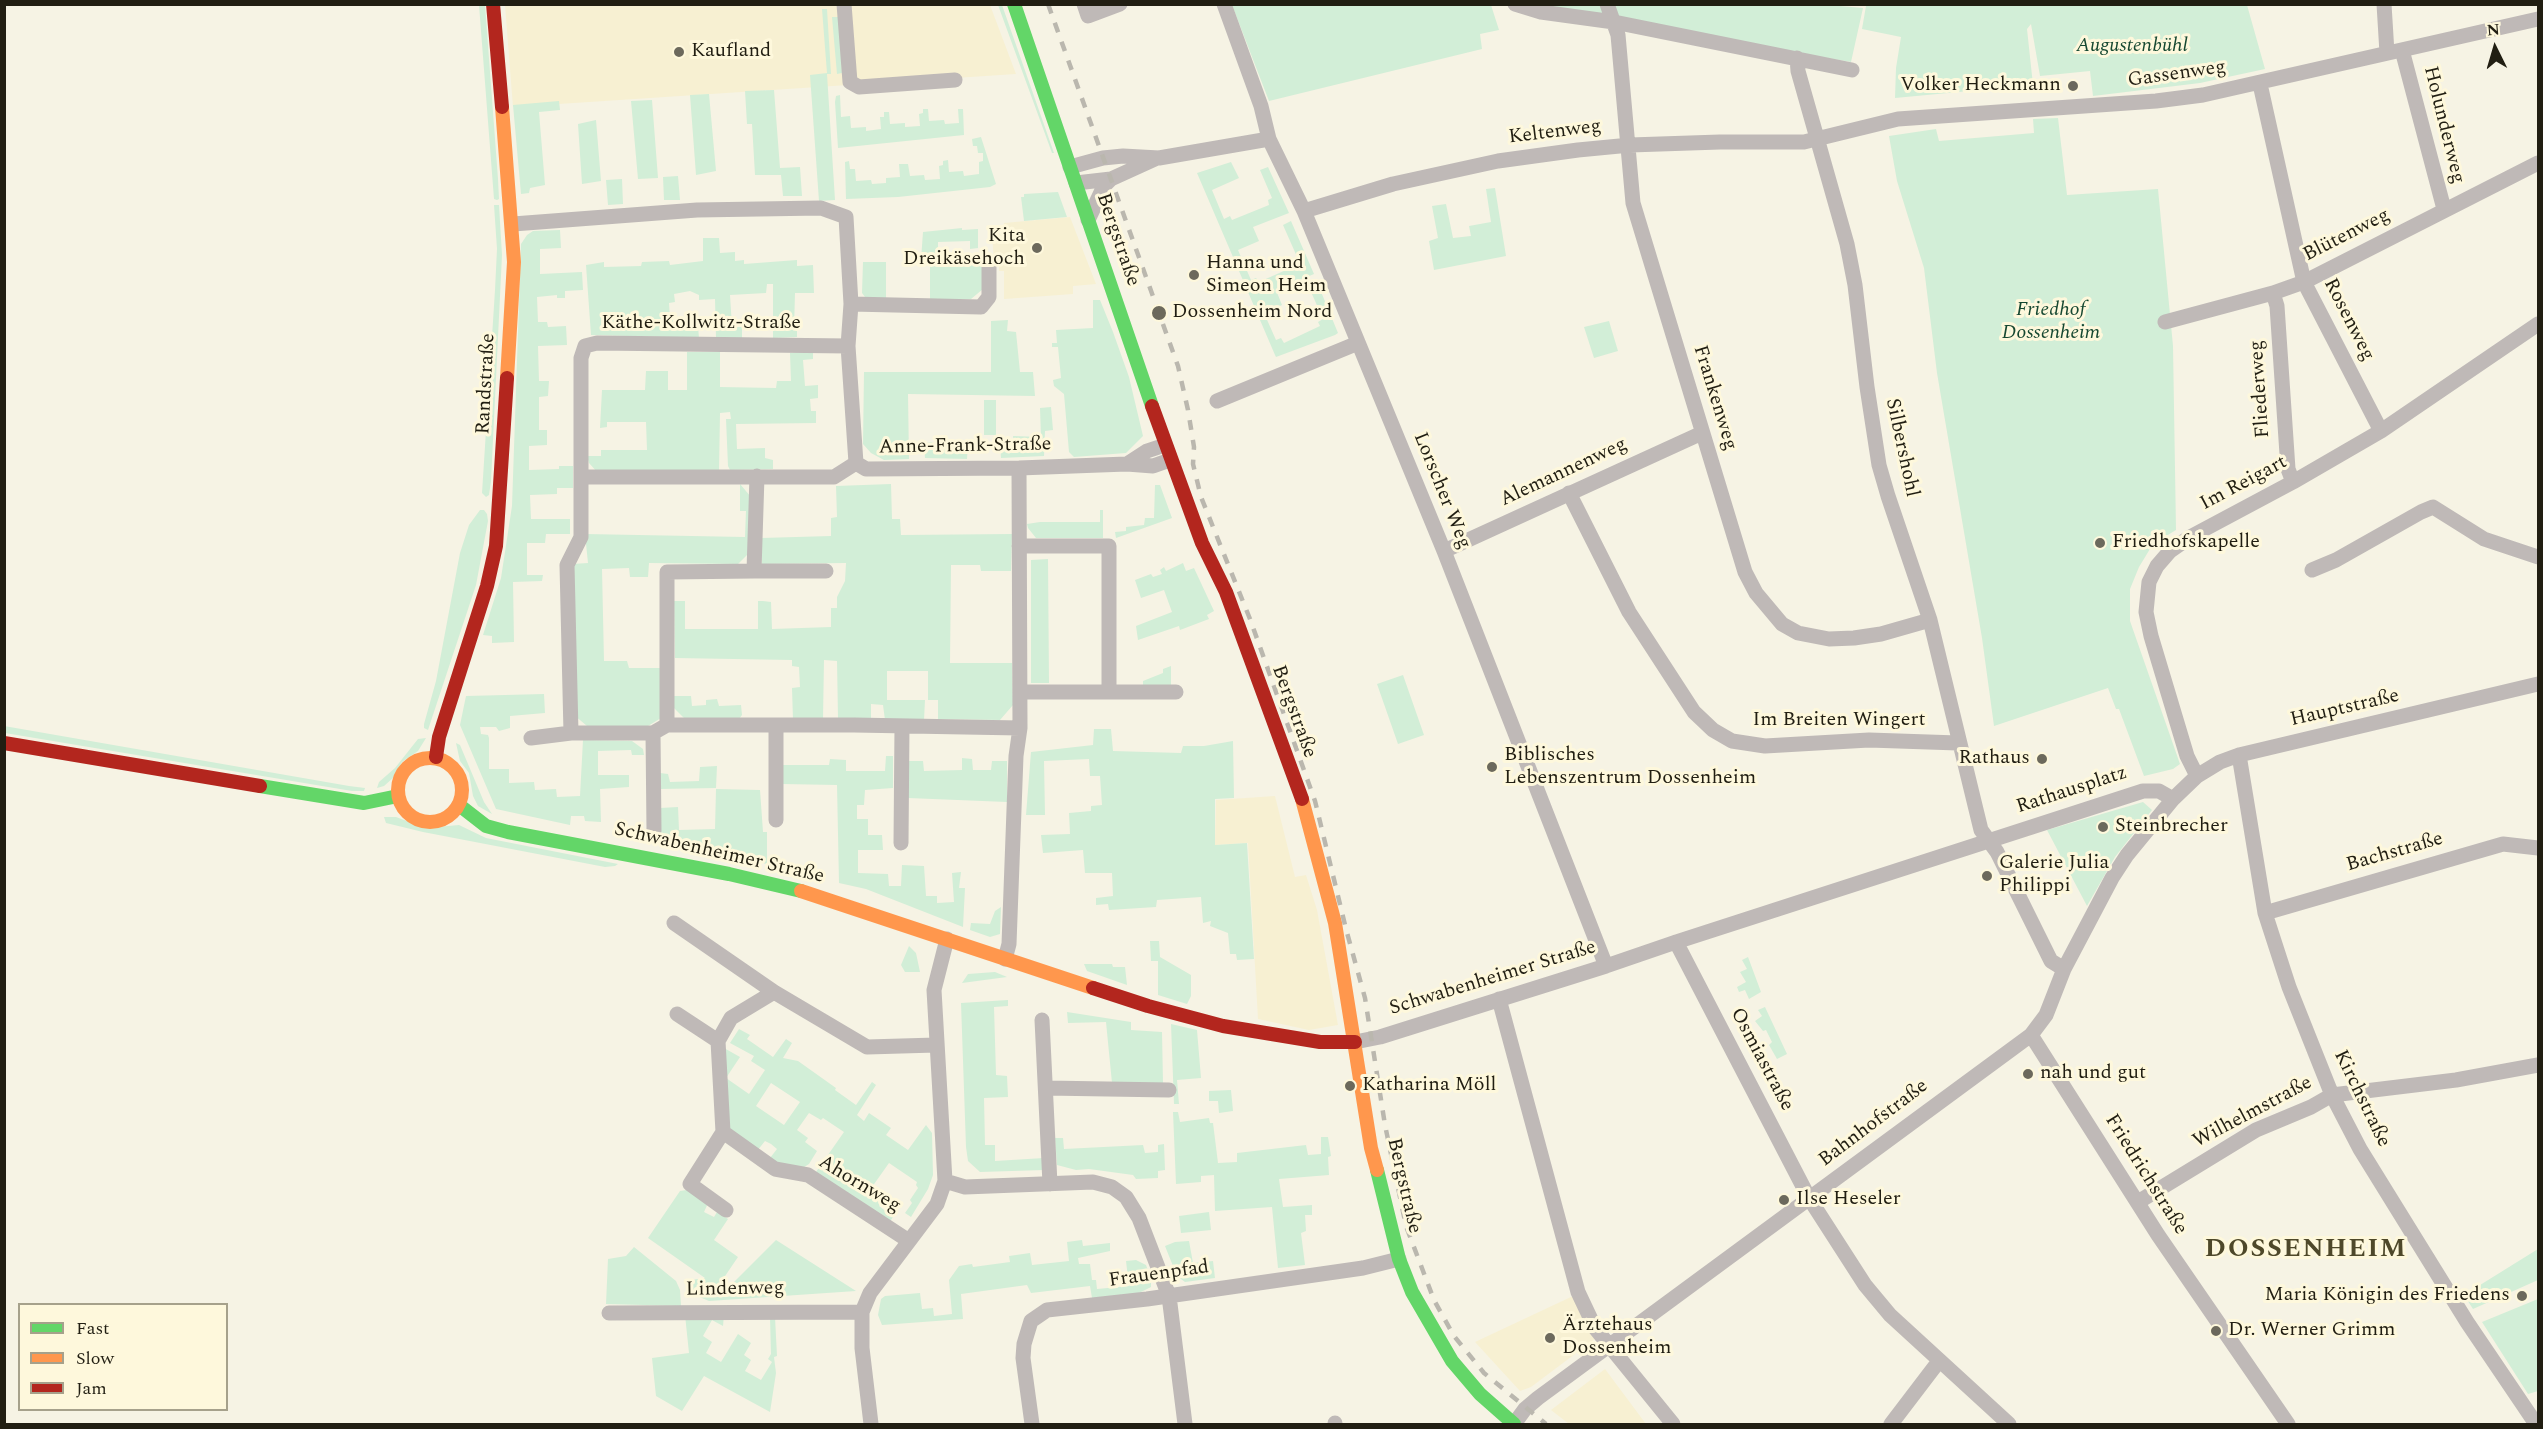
<!DOCTYPE html>
<html>
<head>
<meta charset="utf-8">
<style>
  body { margin:0 }
  #map { position:relative; width:2543px; height:1429px; overflow:hidden; background:#f6f3e4; font-family:Spectral,serif }
  canvas { display:block }
  .frame { position:absolute; inset:0; border:6px solid #211e12; pointer-events:none }
  .legend { position:absolute; left:18px; top:1303px; width:210px; height:108px; box-sizing:border-box; background:#fef8dc; border:2px solid #a6a18b; margin:0; padding:8px 10px; list-style:none; font-size:18px; color:#211e12 }
  .legend li { display:flex; align-items:center; gap:12px; height:30px }
  .legend b { width:30px; border:2px solid #a6a18b }
  .north { position:absolute; left:2465px; top:18px; width:60px; height:60px; -webkit-text-stroke:4px #fef8dc; paint-order:stroke; rotate:355deg; font-size:16px; font-weight:700; line-height:24px; text-align:center; color:#211e12 }
  .north::after { content:''; display:block; margin:auto; width:21px; height:27px; background:#211e12; clip-path:polygon(50% 0,100% 100%,50% 72%,0 100%) }
</style>
</head>
<body>
<div id="map">
<canvas width="2543" height="1429"></canvas>
<div class="frame"></div>
<ul class="legend">
<li><b style="height:8px;background:#63d668"></b>Fast</li>
<li><b style="height:8px;background:#ff974d"></b>Slow</li>
<li><b style="height:8px;background:#b3261e"></b>Jam</li>
</ul>
<div class="north">N</div>
</div>
<script>
const g = document.querySelector('canvas').getContext('2d');
g.lineJoin = 'round';
function fill(path, color) { g.fillStyle = color; g.fill(path, 'evenodd'); }
const poly = rows => new Path2D(rows.map(r => 'M' + r).join(''));
function stroke(path, color, width, dash) { g.strokeStyle = color; g.lineWidth = width; g.lineCap = dash ? 'butt' : 'round'; g.setLineDash(dash || []); g.stroke(path); }
function write(font, color, halo, rows, align = 'center') {
  g.font = font + ' Spectral,serif'; g.lineWidth = 6; g.setLineDash([]); g.textBaseline = 'middle'; g.strokeStyle = halo; g.fillStyle = color; for (const [text, x, y, turn = 0] of rows) {
    g.save(); g.translate(x, y); g.rotate((+turn || 0) * Math.PI / 180); g.textAlign = isNaN(turn) ? turn : align; if (halo) g.strokeText(text, 0, 0); g.fillText(text, 0, 0); g.restore();
  }
}
const built = poly([
  [505,5,990,5,1016,74,513,107],
  [1070,217,1096,284,1073,286,1073,294,1004,299,1004,271,999,271,999,261,994,261,992,235,1003,234,1004,223],
  [1275,796,1295,877,1306,875,1317,910,1338,1025,1309,1030,1258,1019,1248,843,1215,845,1216,800],
  [1573,1296,1595,1339,1531,1387,1520,1391,1475,1342],
  [1605,1369,1646,1424,1569,1424,1551,1410]
]);
const green = poly([
  [1818,4,1863,8,1851,62,1614,22,1539,5],
  [479,5,485,5,498,179,499,199,497,200,494,199],
  [998,5,1002,5,1054,153,1052,153],
  [1232,5,1491,5,1499,30,1480,34,1482,49,1269,101],
  [1851,5,2247,5,2265,69,2200,83,2093,96,2090,71,2040,76,2031,24,2027,29,2033,85,1895,98,1896,68,1901,37,1862,29,1866,6],
  [822,9,827,9,831,74,827,74,835,200,819,201,810,75,827,73],
  [832,17,839,17,842,73,837,74],
  [774,90,780,168,800,167,802,196,783,196,781,175,755,175,752,124,747,124,745,91],
  [709,94,716,171,696,175,690,95],
  [840,95,841,117,850,116,851,128,866,127,866,131,881,129,880,117,884,117,884,112,889,112,890,124,905,123,905,127,920,126,919,114,923,113,923,109,928,109,929,121,944,120,945,124,959,123,958,109,963,109,964,135,838,148,835,102,836,96],
  [652,100,658,178,638,179,631,101],
  [559,101,560,110,539,112,545,185,530,188,529,193,521,194,513,105],
  [2058,118,2067,195,2158,189,2173,346,2176,530,2153,544,2139,567,2130,589,2130,621,2180,764,2173,769,2144,776,2119,709,2116,709,2108,688,1994,726,1982,638,1937,373,1924,268,1897,181,1889,136,1936,129,1939,141,2034,133,2033,119],
  [596,120,601,181,582,184,578,124],
  [981,137,996,184,990,187,898,197,846,199,845,162,849,161,850,169,855,169,856,181,871,180,872,184,886,183,886,178,900,177,899,164,908,164,910,176,924,175,925,180,940,179,939,166,943,165,943,161,948,160,949,172,963,171,964,176,979,174,979,162,983,161,983,153,978,153,977,146,973,146,972,139],
  [1231,162,1239,178,1212,190,1224,219,1230,216,1232,220,1269,205,1268,200,1272,198,1260,170,1268,167,1289,213,1253,227,1259,241,1238,250,1251,280,1256,278,1259,282,1295,266,1293,261,1298,259,1283,225,1291,221,1314,274,1276,290,1282,305,1264,313,1276,340,1281,338,1284,343,1320,326,1318,322,1323,319,1308,285,1317,282,1338,333,1335,335,1276,357,1275,355,1197,173],
  [678,176,680,200,664,200,663,177],
  [622,179,623,204,608,205,606,180],
  [1495,188,1506,256,1434,270,1429,241,1438,238,1432,206,1446,204,1453,238,1471,236,1469,226,1491,222,1486,189],
  [1058,192,1067,217,1024,221,1021,197,1024,197,1024,194],
  [494,205,499,205,502,255,491,481,489,495,486,497,482,493,495,290,497,249],
  [962,228,962,230,978,229,978,248,970,249,970,241,938,242,938,261,921,260,923,232],
  [560,230,561,248,540,249,540,274,582,272,583,290,565,291,565,298,557,298,557,295,537,297,538,322,547,322,548,327,566,326,567,345,538,346,539,381,549,381,548,396,539,397,539,430,547,430,547,445,529,446,529,470,559,469,559,466,573,466,573,488,557,488,557,494,530,495,531,519,570,519,570,534,546,534,545,543,527,543,527,575,543,575,542,581,513,582,514,642,492,643,492,636,483,635,501,578,512,506,521,244,527,235,533,231],
  [703,238,719,238,720,253,735,252,735,261,744,260,744,264,797,260,797,266,813,265,814,293,795,293,794,329,797,330,797,337,773,338,773,284,767,284,766,293,730,295,732,327,742,327,742,338,716,338,715,299,699,300,699,295,690,291,674,294,675,302,669,303,670,318,673,319,673,326,679,326,680,330,698,326,699,338,591,335,586,265,604,262,604,267,641,266,642,262,669,261,670,265,703,261],
  [863,262,886,262,886,299,865,297,862,293],
  [930,264,983,264,983,289,971,299,930,299],
  [1093,300,1100,300,1113,332,1129,377,1143,436,1126,453,1074,457,1069,452,1064,394,1054,386,1053,380,1061,378,1058,347,1052,347,1052,343,1057,343,1056,330,1093,328],
  [1008,320,1007,331,1016,332,1020,372,1033,372,1035,396,908,394,909,459,884,460,871,453,863,444,864,372,991,372,991,321],
  [1609,321,1618,351,1594,358,1584,327],
  [813,351,813,359,803,360,805,386,818,385,818,398,810,399,811,411,816,411,816,423,736,424,737,449,765,448,765,458,773,460,773,469,730,470,728,466,726,419,731,419,730,412,720,413,719,471,598,473,589,463,587,456,601,456,601,450,647,450,646,422,607,422,607,427,600,428,602,390,645,390,646,371,668,371,668,390,687,390,687,352,720,352,720,387,776,388,777,381,791,381,790,353],
  [984,400,996,400,996,435,984,435],
  [1051,407,1053,430,1045,431,1044,456,1001,458,1000,444,1014,443,1013,436,1041,437,1040,408],
  [945,441,950,441,950,449,958,444,968,443,967,459,925,458,924,443,932,442,934,450,943,449,943,443],
  [740,484,751,497,750,552,738,564,649,563,648,577,630,577,629,568,602,569,604,661,627,661,629,668,661,668,661,718,648,726,587,726,574,715,572,564,588,563,585,534,745,537,746,511,740,511],
  [891,484,892,519,900,519,901,535,1012,534,1011,571,981,571,980,565,951,565,950,663,1012,663,1013,705,1000,720,938,719,938,700,928,700,928,671,887,671,887,700,925,700,924,720,885,720,883,705,871,704,871,719,838,718,837,661,824,660,823,719,793,720,792,688,800,687,799,667,792,666,792,660,675,658,674,601,685,601,685,629,758,629,758,601,763,601,771,602,772,629,831,627,831,608,837,608,837,597,845,581,846,563,762,564,761,538,831,536,831,518,837,517,836,486],
  [1155,485,1160,485,1172,518,1116,538,1115,532,1126,531,1126,527,1144,525,1145,518,1154,518],
  [480,510,484,510,487,514,488,521,476,585,428,730,424,728,424,724,436,681,460,553,469,525],
  [1100,510,1103,510,1103,538,1036,538,1028,528,1027,524,1040,522,1100,522],
  [1048,559,1049,683,1031,683,1031,560],
  [1183,563,1186,571,1194,568,1214,611,1207,615,1209,619,1180,630,1179,626,1138,640,1136,626,1172,612,1164,590,1141,598,1135,580,1151,574,1153,577,1162,574,1160,570,1164,567,1166,571],
  [1171,666,1171,687,1143,687,1143,681,1163,673,1163,669],
  [1403,675,1424,735,1398,744,1377,684],
  [544,694,545,713,510,716,510,728,499,731,496,727,480,727,481,734,488,735,489,738,489,769,509,769,509,783,534,782,535,790,556,789,557,797,580,796,583,740,632,741,643,749,644,755,632,755,631,750,598,751,598,775,629,775,629,787,600,789,601,822,585,821,584,816,571,816,570,825,496,809,460,725,466,696],
  [674,696,691,696,692,706,706,705,706,700,717,699,719,706,741,705,742,715,739,719,686,720,674,708],
  [4,726,349,786,365,788,364,791,352,791,5,733],
  [1094,729,1111,729,1113,751,1181,753,1183,746,1204,746,1233,741,1234,798,1215,799,1215,845,1247,843,1254,959,1237,960,1236,954,1230,954,1228,933,1210,926,1211,921,1203,923,1201,897,1157,900,1156,907,1109,910,1108,904,1096,905,1096,898,1113,896,1112,873,1085,873,1083,850,1043,853,1041,835,1070,834,1069,813,1091,811,1091,806,1102,805,1100,776,1090,776,1089,759,1044,761,1045,815,1026,815,1031,752,1093,745],
  [426,738,418,751,402,762,393,778,384,786,377,788,379,782,395,768,418,739],
  [456,743,460,745,484,802,492,814,478,806,473,796,469,773,460,761],
  [886,756,893,756,893,788,865,790,864,805,857,805,857,819,868,819,868,835,882,835,883,850,858,850,858,873,888,874,889,886,901,886,902,865,924,866,926,896,937,896,937,903,954,902,952,873,961,872,959,888,965,888,963,927,866,889,839,883,837,785,782,784,782,765,829,765,830,759,846,760,846,771,885,771],
  [962,758,972,759,973,770,991,770,992,761,1007,761,1007,802,908,798,908,761,923,761,924,771,962,770],
  [717,766,716,788,660,789,660,773,668,774,670,782,699,781,700,767],
  [716,789,760,790,763,832,767,832,767,864,660,843,660,808,678,807,679,830,715,829],
  [2143,802,2152,810,2115,857,2087,906,2047,830],
  [384,817,396,817,426,828,459,825,486,838,618,864,615,866,605,867,423,832,386,823],
  [1001,907,1000,934,990,937,970,930,971,923,990,924,995,911],
  [1150,941,1159,941,1160,957,1191,975,1191,996,1187,1004,1158,995,1158,961,1151,961],
  [909,946,916,953,920,972,905,972,901,965],
  [1748,957,1761,992,1749,999,1745,990,1739,992,1737,987,1746,982,1740,972,1747,969,1742,960],
  [1084,964,1112,964,1113,967,1125,967,1127,985,1087,971],
  [995,972,1007,977,962,983,968,974],
  [1008,1000,1008,1006,994,1007,996,1075,1007,1076,1008,1097,984,1098,985,1145,995,1145,995,1161,1044,1158,1044,1170,980,1172,968,1161,966,1147,961,1003],
  [1765,1007,1787,1054,1777,1059,1769,1045,1772,1042,1766,1030,1763,1031,1755,1021,1762,1016,1758,1010],
  [1067,1012,1131,1022,1131,1030,1162,1032,1163,1083,1112,1083,1106,1022,1068,1023],
  [1171,1024,1197,1030,1201,1078,1177,1080,1179,1104,1174,1104],
  [739,1029,750,1035,747,1039,773,1057,786,1039,792,1043,783,1058,798,1061,836,1088,835,1090,856,1105,872,1082,876,1085,857,1115,864,1121,869,1113,891,1128,886,1135,908,1150,926,1125,932,1133,933,1175,928,1189,911,1217,905,1213,912,1203,910,1200,918,1188,916,1185,917,1182,889,1163,872,1187,886,1197,879,1206,893,1217,889,1223,816,1172,844,1132,823,1118,821,1120,809,1113,797,1130,808,1138,805,1142,817,1151,809,1164,801,1169,785,1169,770,1158,777,1149,771,1144,765,1141,757,1151,729,1132,724,1048,740,1057,726,1078,749,1094,765,1070,751,1061,754,1056,730,1043],
  [771,1083,800,1102,784,1125,756,1106],
  [1231,1090,1233,1111,1219,1113,1218,1101,1209,1101,1209,1091],
  [1173,1112,1178,1112,1180,1122,1209,1118,1210,1123,1213,1123,1218,1163,1237,1162,1237,1153,1306,1145,1308,1155,1321,1154,1321,1137,1328,1137,1331,1156,1328,1157,1329,1175,1279,1179,1283,1207,1312,1205,1312,1215,1305,1215,1306,1231,1301,1233,1305,1265,1278,1268,1272,1207,1215,1211,1214,1175,1201,1176,1201,1182,1176,1184],
  [1055,1138,1063,1138,1064,1149,1143,1145,1145,1153,1158,1152,1158,1145,1164,1144,1165,1170,1158,1171,1158,1178,1136,1179,1133,1175,1089,1169,1076,1170,1057,1165],
  [693,1189,709,1201,704,1212,714,1217,717,1212,728,1219,714,1240,738,1257,721,1282,731,1285,776,1240,856,1291,709,1301,690,1293,691,1280,705,1278,648,1238,680,1191],
  [1209,1212,1211,1230,1181,1233,1179,1216],
  [1082,1240,1083,1246,1110,1243,1110,1251,1078,1258,1079,1264,1090,1264,1092,1280,1096,1280,1097,1289,1129,1286,1126,1261,1136,1260,1146,1265,1151,1279,1151,1287,1139,1293,1092,1298,1090,1286,1031,1293,1027,1285,961,1294,963,1319,882,1325,878,1315,881,1299,885,1296,920,1293,922,1309,933,1308,934,1316,952,1314,949,1280,959,1266,972,1264,973,1267,1010,1262,1009,1256,1030,1253,1032,1265,1069,1261,1067,1242],
  [1189,1241,1193,1263,1213,1261,1215,1278,1185,1282,1177,1276,1165,1246,1175,1242],
  [634,1247,676,1281,680,1290,681,1306,606,1304,608,1259,626,1256],
  [2538,1249,2538,1280,2473,1309,2464,1295],
  [2538,1299,2538,1391,2528,1394,2482,1322],
  [685,1315,724,1315,723,1326,712,1320,703,1336,712,1342,706,1353,721,1362,738,1334,751,1343,744,1355,751,1360,745,1371,761,1380,772,1362,768,1359,771,1354,770,1317,775,1317,777,1356,774,1357,776,1373,770,1412,704,1376,682,1411,656,1396,652,1358,689,1353]
]);
const street = poly([
  [844,4,850,82,859,87,955,80],
  [1084,4,1088,16,1120,4],
  [1224,4,1261,106,1269,139,1304,211,1444,551,1606,966],
  [1515,4,1541,12,1614,22,1852,70],
  [1607,4,1618,35,1633,203,1745,572,1756,593,1782,624,1798,633,1829,639,1854,638,1881,634,1930,620],
  [2384,4,2387,53],
  [2402,50,2444,209],
  [1797,58,1798,71,1847,244,1855,285,1867,387,1879,465,1888,496,1930,620,1981,830,1997,852,2051,961,2064,969],
  [2260,84,2304,282,2381,431],
  [1070,167,1103,158,1123,156,1159,158,1269,139],
  [1076,183,1111,179,1155,159],
  [1304,211,1393,184,1498,161,1578,150,1630,145,1720,142,1804,142,1898,119,2156,101,2203,95,2538,19],
  [1088,220,1104,186,1111,179],
  [513,224,697,210,821,208,846,217,851,304,848,346,856,463,866,469,1019,468,1127,464,1153,466,1170,460],
  [2273,293,2277,306,2288,469,2293,482],
  [851,304,981,307,989,297,989,266],
  [2165,322,2273,293,2304,282,2538,163],
  [1217,401,1358,343],
  [1127,464,1147,451,1165,445],
  [581,477,834,477,856,463],
  [1569,493,1629,612,1694,712,1713,730,1732,741,1765,746,1869,740,1958,743],
  [1019,546,1109,546,1109,692,1020,692],
  [1444,551,1702,433],
  [2312,570,2336,560,2421,512,2433,507,2484,539,2538,557],
  [754,571,826,571],
  [1109,692,1176,692],
  [667,725,667,572,754,571,757,476],
  [571,733,567,565,581,537,581,358,585,346,597,343,848,346],
  [653,733,654,831],
  [531,738,571,733,653,733,667,725,854,725,1020,728],
  [2239,755,2265,913,2289,987,2332,1095,2360,1149,2467,1322,2536,1424],
  [2197,776,2187,756,2151,636,2146,612,2149,582,2157,566,2170,551,2190,537,2293,482,2381,431,2538,324],
  [776,820,776,725],
  [901,843,902,726],
  [2265,913,2503,844,2538,848],
  [674,923,774,992],
  [1676,942,1809,1198,1865,1285,1890,1315,2009,1424],
  [1005,959,1009,944,1016,756,1020,728,1019,468],
  [1499,999,1578,1292,1595,1328,1673,1424],
  [677,1014,718,1041],
  [1042,1020,1050,1184],
  [2031,1035,2158,1235,2288,1424],
  [1355,1042,1380,1037,1606,966,1676,942,2143,791,2159,791,2173,799],
  [1046,1088,1169,1090],
  [723,1132,690,1184,726,1210],
  [945,1181,965,1187,1093,1182,1112,1187,1126,1197,1139,1218,1169,1296,1185,1424],
  [2138,1202,2256,1130,2311,1107,2332,1095,2456,1080,2538,1065],
  [909,1241,808,1175,775,1169,723,1132,718,1041,731,1018,774,992,867,1047,936,1045],
  [609,1313,862,1312],
  [1335,1423,1335,1424],
  [871,1424,862,1348,862,1312,870,1293,937,1204,945,1181,934,990,947,939],
  [1032,1424,1023,1358,1024,1344,1031,1321,1047,1310,1147,1299,1363,1268,1399,1259],
  [1514,1424,1525,1409,1538,1398,2031,1035,2046,1015,2064,969,2112,878,2127,855,2173,799,2197,776,2220,762,2239,755,2538,684],
  [1891,1424,1939,1361]
]);
const fast = poly([
  [1014,4,1152,406],
  [260,786,364,803,398,796],
  [459,805,486,826,508,832,729,874,801,891],
  [1377,1170,1399,1259,1412,1292,1452,1361,1480,1394,1514,1424]
]);
const slow = poly([
  [502,107,514,262,507,378],
  '398 790a32 32 0 1 1 64 0a32 32 0 1 1-64 0Z',
  [1302,799,1335,923,1371,1148,1377,1170],
  [801,891,1093,988]
]);
const jam = poly([
  [493,4,502,107],
  [1152,406,1202,543,1226,592,1302,799],
  [4,743,260,786],
  [436,757,439,737,487,586,496,546,507,378],
  [1093,988,1148,1006,1223,1026,1320,1042,1355,1042]
]);
const rail = poly([
  [1048,4,1178,366,1188,410,1194,447,1193,464,1201,497,1250,619,1315,801,1346,929,1365,998,1385,1125,1406,1226,1434,1300,1454,1336,1484,1373,1546,1424]
]);
const markers = [
  [679,52,6,"#6c695c"],
  [2073,86,6,"#6c695c"],
  [1037,248,6,"#6c695c"],
  [1194,275,6,"#6c695c"],
  [1159,313,8,"#6c695c"],
  [2100,543,6,"#6c695c"],
  [2042,759,6,"#6c695c"],
  [1492,767,6,"#6c695c"],
  [2103,827,6,"#6c695c"],
  [1987,876,6,"#6c695c"],
  [2028,1074,6,"#6c695c"],
  [1350,1086,6,"#6c695c"],
  [1784,1200,6,"#6c695c"],
  [2522,1296,6,"#6c695c"],
  [2216,1331,6,"#6c695c"],
  [1550,1338,6,"#6c695c"]
];
const parkNames = [
  ["Augustenbühl",2132,47],
  ["Friedhof",2051,311],
  ["Dossenheim",2051,334]
];
const poiNames = [
  ["Kaufland",691,52],
  ["Volker Heckmann",2061,86,"right"],
  ["Kita",1025,237,"right"],
  ["Dreikäsehoch",1025,260,"right"],
  ["Hanna und",1206,264],
  ["Simeon Heim",1206,287],
  ["Dossenheim Nord",1172,313],
  ["Friedhofskapelle",2112,543],
  ["Biblisches",1504,756],
  ["Lebenszentrum Dossenheim",1504,779],
  ["Rathaus",2030,759,"right"],
  ["Steinbrecher",2115,827],
  ["Galerie Julia",1999,864],
  ["Philippi",1999,887],
  ["nah und gut",2040,1074],
  ["Katharina Möll",1362,1086],
  ["Ilse Heseler",1796,1200],
  ["Maria Königin des Friedens",2510,1296,"right"],
  ["Ärztehaus",1562,1326],
  ["Dossenheim",1562,1349],
  ["Dr. Werner Grimm",2228,1331]
];
const streetNames = [
  ["Gassenweg",2177,75,-8],
  ["Holunderweg",2443,125,76],
  ["Keltenweg",1555,133,-7],
  ["Blütenweg",2347,236,-27],
  ["Bergstraße",1117,240,71],
  ["Rosenweg",2348,320,63],
  ["Käthe-Kollwitz-Straße",701,324],
  ["Randstraße",487,384,-87],
  ["Fliederweg",2261,389,-94],
  ["Frankenweg",1714,398,73],
  ["Anne-Frank-Straße",965,447,-1],
  ["Silbershohl",1901,448,78],
  ["Alemannenweg",1564,473,-25],
  ["Im Reigart",2244,484,-28],
  ["Lorscher Weg",1441,491,68],
  ["Hauptstraße",2345,709,-13],
  ["Bergstraße",1293,712,70],
  ["Im Breiten Wingert",1839,721],
  ["Rathausplatz",2072,791,-18],
  ["Bachstraße",2395,853,-16],
  ["Schwabenheimer Straße",719,854,13],
  ["Schwabenheimer Straße",1493,979,-17],
  ["Osmiastraße",1761,1060,62],
  ["Kirchstraße",2361,1099,64],
  ["Wilhelmstraße",2253,1113,-28],
  ["Bahnhofstraße",1874,1124,-37],
  ["Friedrichstraße",2145,1175,58],
  ["Ahornweg",859,1185,31],
  ["Bergstraße",1403,1186,77],
  ["Frauenpfad",1159,1275,-8],
  ["Lindenweg",735,1290,-1]
];
const districtNames = [
  ["DOSSENHEIM",2306,1251]
];
fill(built, '#f7f0d2');
fill(green, '#d2eed7');
stroke(street, '#bfb9b7', 15);
stroke(fast, '#63d668', 14);
stroke(slow, '#ff974d', 14);
stroke(jam, '#b3261e', 14);
stroke(rail, '#bab7ae', 4.5, [10, 10]);
for (const [x, y, r, color] of markers) { const dot = new Path2D(); dot.arc(x, y, r, 0, 2 * Math.PI); g.fillStyle = color; g.fill(dot); stroke(dot, '#fef8dc', 2); }
write('italic 20px', '#164831', '#fef8dc', parkNames);
write('20px', '#211e12', '#fef8dc', poiNames, 'left');
write('20px', '#211e12', '#fef8dc', streetNames);
g.letterSpacing = '1.5px';
write('bold 26px', '#4e482a', '#fef8dc', districtNames);
g.letterSpacing = '0px';
</script>
</body>
</html>
